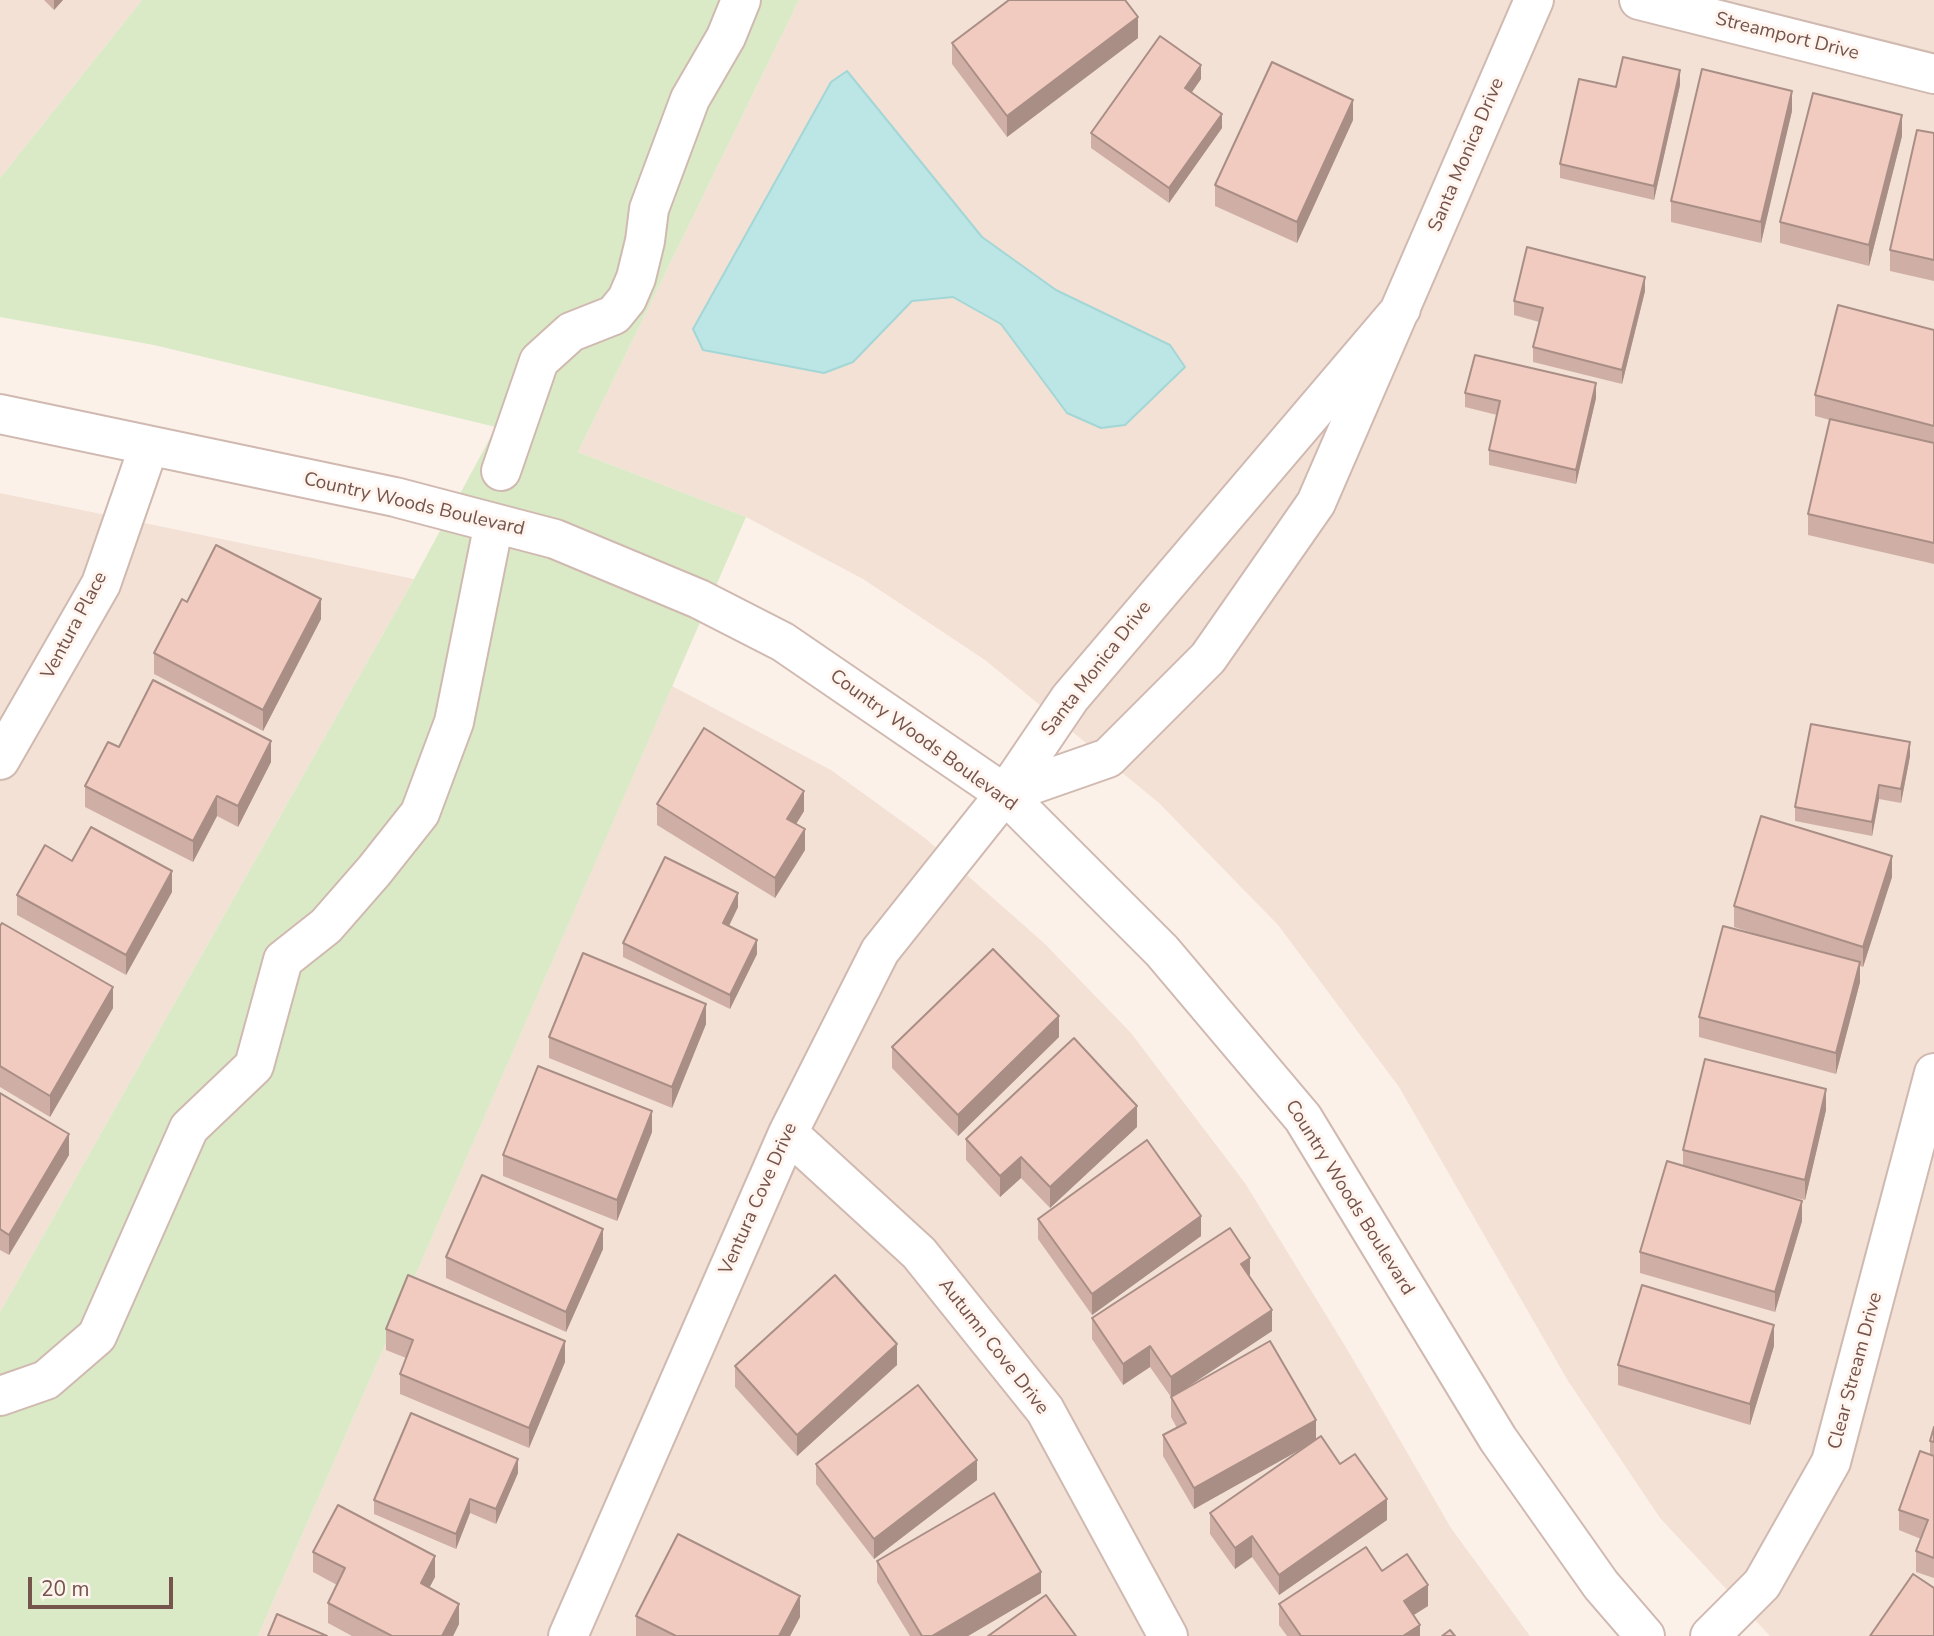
<!DOCTYPE html>
<html>
<head>
<meta charset="utf-8">
<style>
  body { margin:0 }
  #map { position:relative; width:1934px; height:1636px; overflow:hidden; background:#fcf1e8; font-family:"Nunito Sans",sans-serif }
  canvas { display:block }
  .scale { position:absolute; left:28px; top:1577px; width:145px; height:32px; box-sizing:border-box; border:4px solid #75544c; border-top:0; padding-left:9px; font-size:21px; line-height:24px; white-space:nowrap; color:#75544c; -webkit-text-stroke:5px #fff5ee; paint-order:stroke }
</style>
</head>
<body>
<div id="map">
<canvas width="1934" height="1636"></canvas>
<div class="scale">20 m</div>
</div>
<script>
const g = document.querySelector('canvas').getContext('2d');
g.lineJoin = 'round';
function fill(path, color) { g.fillStyle = color; g.fill(path, 'evenodd'); }
const poly = rows => new Path2D(rows.map(r => 'M' + r).join(''));
function stroke(path, color, width, dash) { g.strokeStyle = color; g.lineWidth = width; g.lineCap = dash ? 'butt' : 'round'; g.setLineDash(dash || []); g.stroke(path); }
function write(font, color, halo, rows, align = 'center') {
  g.font = font + ' "Nunito Sans",sans-serif'; g.lineWidth = 6; g.setLineDash([]); g.textBaseline = 'middle'; g.strokeStyle = halo; g.fillStyle = color; for (const [text, x, y, turn = 0] of rows) {
    g.save(); g.translate(x, y); g.rotate((+turn || 0) * Math.PI / 180); g.textAlign = isNaN(turn) ? turn : align; if (halo) g.strokeText(text, 0, 0); g.fillText(text, 0, 0); g.restore();
  }
}
const residential = poly([
  [0,0,142,0,0,178],
  [799,0,1934,0,1934,1636,1770,1636,1660,1518,1568,1381,1399,1087,1278,925,1159,803,985,660,863,579,746,517,578,452],
  [0,493,414,579,0,1312],
  [672,686,831,770,925,838,1045,944,1131,1033,1245,1183,1347,1349,1451,1528,1530,1636,258,1636]
]);
const green = poly([
  [142,0,799,0,578,452,746,517,258,1636,0,1636,0,1312,414,579,496,427,154,345,0,317,0,178]
]);
const water = poly([
  [847,71,982,237,1056,290,1170,345,1185,367,1125,425,1101,428,1067,413,1001,324,953,297,912,301,853,362,824,373,703,350,693,329,831,82,847,71]
]);
const minor = poly([
  [1639,0,1934,74],
  [0,414,395,497,555,539,699,599,783,642,1005,794,1162,951,1303,1118,1498,1439,1601,1585,1645,1636],
  [501,471,539,361,571,332,614,315,627,299,636,278,645,241,649,209,690,99,726,37,741,0],
  [0,760,101,584,149,446],
  [1005,794,1108,758,1208,658,1316,503,1534,0],
  [788,1133,919,1253,1045,1410,1168,1636],
  [0,1396,46,1380,97,1336,189,1128,254,1066,283,960,326,926,374,871,420,813,454,722,494,523],
  [568,1636,788,1133,880,951,1005,794,1070,698,1401,309],
  [1710,1636,1762,1584,1831,1462,1934,1073]
]);
const wall = poly([
  [44,0,63,0,54,10],
  [1138,38,1007,137,952,64,952,43],
  [1201,79,1191,93,1222,128,1169,203,1091,148,1091,133],
  [1680,85,1654,200,1560,178,1560,164],
  [1792,111,1761,243,1671,222,1671,201],
  [1353,120,1297,243,1215,206,1215,185],
  [1934,133,1934,281,1890,271,1890,250],
  [1902,136,1869,266,1780,243,1780,222],
  [1645,291,1622,384,1533,362,1533,347,1539,322,1514,315,1514,301],
  [1934,330,1934,564,1808,535,1808,514,1830,420,1815,416,1815,395],
  [1465,393,1596,398,1576,484,1489,465,1489,450,1497,415,1465,407],
  [187,602,321,619,263,731,154,674,154,653],
  [119,747,271,762,238,827,217,816,193,862,85,807,85,786],
  [1910,756,1901,803,1879,799,1872,836,1795,821,1795,807],
  [657,804,804,811,796,824,805,850,775,898,657,825],
  [72,861,172,892,126,975,17,915,17,895],
  [1892,877,1863,967,1860,966,1860,982,1836,1074,1699,1037,1699,1017,1762,936,1734,927,1734,906],
  [738,907,729,926,757,954,730,1009,623,957,623,943],
  [0,926,113,1008,50,1117,0,1087],
  [706,1024,672,1108,549,1058,549,1037],
  [1059,1037,958,1136,892,1068,892,1047],
  [0,1093,69,1155,9,1255,0,1250],
  [1826,1110,1805,1200,1780,1194,1802,1221,1775,1312,1640,1273,1640,1252,1683,1166,1683,1150],
  [1137,1127,1050,1208,1021,1178,1000,1197,966,1160,966,1139],
  [652,1132,617,1221,503,1176,503,1155],
  [1038,1219,1201,1236,1092,1315,1038,1239],
  [603,1249,566,1332,446,1278,446,1257],
  [1250,1277,1272,1331,1180,1392,1316,1439,1340,1464,1387,1520,1279,1595,1252,1557,1235,1569,1210,1534,1210,1513,1305,1446,1194,1509,1163,1456,1163,1435,1177,1428,1171,1417,1171,1397,1150,1367,1123,1385,1092,1339,1092,1318],
  [386,1329,565,1362,529,1448,400,1394,400,1374,406,1358,386,1350],
  [1774,1346,1750,1425,1618,1385,1618,1365],
  [897,1365,797,1456,735,1387,735,1366],
  [1934,1427,1934,1578,1916,1572,1916,1551,1921,1539,1899,1530,1899,1510,1930,1455,1930,1441],
  [816,1464,977,1480,874,1559,816,1484],
  [518,1473,496,1524,470,1513,456,1549,374,1514,374,1500],
  [313,1552,435,1577,429,1588,459,1624,453,1636,352,1636,328,1623,328,1603,337,1585,313,1572],
  [877,1561,1041,1593,968,1636,910,1636,877,1582],
  [1382,1571,1428,1606,1414,1615,1420,1636,1287,1636,1279,1625,1279,1604],
  [636,1616,800,1617,790,1636,636,1636]
]);
const shadedWall = poly([
  [54,0,63,0,54,10],
  [1138,17,1138,38,1007,137,1007,116],
  [1201,65,1201,79,1185,102,1185,88],
  [1680,70,1680,85,1654,200,1654,186],
  [1792,91,1792,111,1761,243,1761,222],
  [1353,100,1353,120,1297,243,1297,222],
  [1222,114,1222,128,1169,203,1169,188],
  [1902,115,1902,136,1869,266,1869,245],
  [1645,277,1645,291,1622,384,1622,370],
  [1596,383,1596,398,1576,484,1576,470],
  [321,599,321,619,263,731,263,710],
  [271,741,271,762,238,827,238,806],
  [1910,742,1910,756,1901,803,1901,789],
  [1879,785,1879,799,1872,836,1872,822],
  [804,791,804,811,787,839,787,819],
  [217,796,217,816,193,862,193,841],
  [805,829,805,850,775,898,775,878],
  [1892,856,1892,877,1863,967,1863,947],
  [172,871,172,892,126,975,126,955],
  [738,893,738,907,723,938,723,923],
  [757,940,757,954,730,1009,730,995],
  [1860,962,1860,982,1836,1074,1836,1053],
  [113,987,113,1008,50,1117,50,1096],
  [706,1004,706,1024,672,1108,672,1087],
  [1059,1016,1059,1037,958,1136,958,1115],
  [1826,1089,1826,1110,1805,1200,1805,1180],
  [1137,1106,1137,1127,1050,1208,1050,1187],
  [652,1111,652,1132,617,1221,617,1200],
  [69,1134,69,1155,9,1255,9,1235],
  [1021,1157,1021,1178,1000,1197,1000,1176],
  [1802,1201,1802,1221,1775,1312,1775,1292],
  [1201,1216,1201,1236,1092,1315,1092,1294],
  [603,1229,603,1249,566,1332,566,1312],
  [1250,1258,1250,1279,1241,1264],
  [1272,1310,1272,1331,1171,1398,1171,1377],
  [1774,1325,1774,1346,1750,1425,1750,1404],
  [565,1341,565,1362,529,1448,529,1428],
  [897,1344,897,1365,797,1456,797,1435],
  [1150,1346,1150,1367,1123,1385,1123,1364],
  [1316,1420,1316,1441,1194,1509,1194,1488],
  [518,1459,518,1473,496,1524,496,1509],
  [977,1460,977,1480,874,1559,874,1539],
  [470,1499,470,1513,456,1549,456,1534],
  [1387,1499,1387,1520,1279,1595,1279,1575],
  [1252,1536,1252,1557,1235,1569,1235,1548],
  [435,1556,435,1577,421,1604,421,1583],
  [1041,1572,1041,1593,968,1636,932,1636],
  [1428,1585,1428,1606,1404,1621,1404,1601],
  [800,1596,800,1617,790,1636,779,1636],
  [459,1604,459,1624,453,1636,442,1636],
  [1420,1625,1420,1636,1403,1636]
]);
const building = poly([
  [1009,0,1125,0,1138,17,1007,116,952,43,1009,0],
  [1160,36,1201,65,1185,88,1222,114,1169,188,1091,133,1160,36],
  [1623,57,1680,70,1654,186,1560,164,1579,79,1616,87,1623,57],
  [1272,62,1353,100,1297,222,1215,185,1272,62],
  [1702,69,1792,91,1761,222,1671,201,1702,69],
  [1813,93,1902,115,1869,245,1780,222,1813,93],
  [1917,130,1934,133,1934,260,1890,250,1917,130],
  [1527,247,1645,277,1622,370,1533,347,1543,308,1514,301,1527,247],
  [1838,305,1934,330,1934,426,1815,395,1838,305],
  [1475,355,1596,383,1576,470,1489,450,1500,401,1465,393,1475,355],
  [1830,419,1934,443,1934,543,1808,514,1830,419],
  [216,545,321,599,263,710,154,653,182,599,187,602,216,545],
  [153,680,271,741,238,806,217,796,193,841,85,786,108,742,119,747,153,680],
  [1811,724,1910,742,1901,789,1879,785,1872,822,1795,807,1811,724],
  [704,728,804,791,787,819,805,829,775,878,657,804,704,728],
  [1761,816,1892,856,1863,947,1734,906,1761,816],
  [91,827,172,871,126,955,17,895,45,845,72,861,91,827],
  [665,857,738,893,723,923,757,940,730,995,623,943,665,857],
  [2,923,113,987,50,1096,0,1066,0,926,2,923],
  [1723,926,1860,962,1836,1053,1699,1017,1723,926],
  [993,949,1059,1016,958,1115,892,1047,993,949],
  [583,953,706,1004,672,1087,549,1037,583,953],
  [1074,1038,1137,1106,1050,1187,1021,1157,1000,1176,966,1139,1074,1038],
  [1705,1059,1826,1089,1805,1180,1683,1150,1705,1059],
  [538,1066,652,1111,617,1200,503,1155,538,1066],
  [0,1093,69,1134,9,1235,0,1229,0,1093],
  [1147,1140,1201,1216,1092,1294,1038,1219,1147,1140],
  [1667,1161,1802,1201,1775,1292,1640,1252,1667,1161],
  [482,1175,603,1229,566,1312,446,1257,482,1175],
  [1230,1228,1250,1258,1241,1264,1272,1310,1171,1377,1150,1346,1123,1364,1092,1318,1230,1228],
  [408,1275,565,1341,529,1428,400,1374,413,1340,386,1329,408,1275],
  [835,1275,897,1344,797,1435,735,1366,835,1275],
  [1642,1285,1774,1325,1750,1404,1618,1365,1642,1285],
  [1270,1341,1316,1420,1194,1488,1163,1435,1186,1423,1171,1397,1270,1341],
  [918,1385,977,1460,874,1539,816,1464,918,1385],
  [411,1413,518,1459,496,1509,470,1499,456,1534,374,1500,411,1413],
  [1934,1427,1934,1442,1930,1441,1934,1427],
  [1321,1436,1340,1464,1355,1454,1387,1499,1279,1575,1252,1536,1235,1548,1210,1513,1321,1436],
  [1920,1451,1934,1456,1934,1558,1916,1551,1928,1520,1899,1510,1920,1451],
  [994,1493,1041,1572,932,1636,922,1636,877,1561,994,1493],
  [338,1505,435,1556,421,1583,459,1604,442,1636,392,1636,328,1603,345,1568,313,1552,338,1505],
  [678,1534,800,1596,779,1636,676,1636,636,1616,678,1534],
  [1366,1547,1382,1571,1407,1554,1428,1585,1404,1601,1420,1625,1403,1636,1301,1636,1279,1604,1366,1547],
  [1913,1574,1934,1588,1934,1636,1870,1636,1913,1574],
  [1046,1595,1076,1636,988,1636,1046,1595],
  [277,1614,327,1636,268,1636,277,1614],
  [1450,1630,1455,1636,1442,1636,1450,1630]
]);
const streetNames = [
  ["Streamport Drive",1787,37,14],
  ["Santa Monica Drive",1467,155,-67],
  ["Country Woods Boulevard",414,505,13],
  ["Ventura Place",75,626,-62],
  ["Santa Monica Drive",1097,669,-52],
  ["Country Woods Boulevard",923,741,36],
  ["Country Woods Boulevard",1349,1198,58],
  ["Ventura Cove Drive",759,1199,-66],
  ["Autumn Cove Drive",993,1347,52],
  ["Clear Stream Drive",1856,1371,-75]
];
fill(residential, '#f3e1d6');
fill(green, '#daeac6');
fill(water, '#bce5e5');
stroke(water, '#a3d7d6', 2);
stroke(minor, '#d0b9b0', 42);
stroke(minor, '#fff', 38);
fill(wall, '#cfafa5');
fill(shadedWall, '#a98e86');
fill(building, '#f1cbc0');
stroke(building, '#a98e86', 2);
write('19px', '#75544c', '#fff5ee', streetNames);
</script>
</body>
</html>
